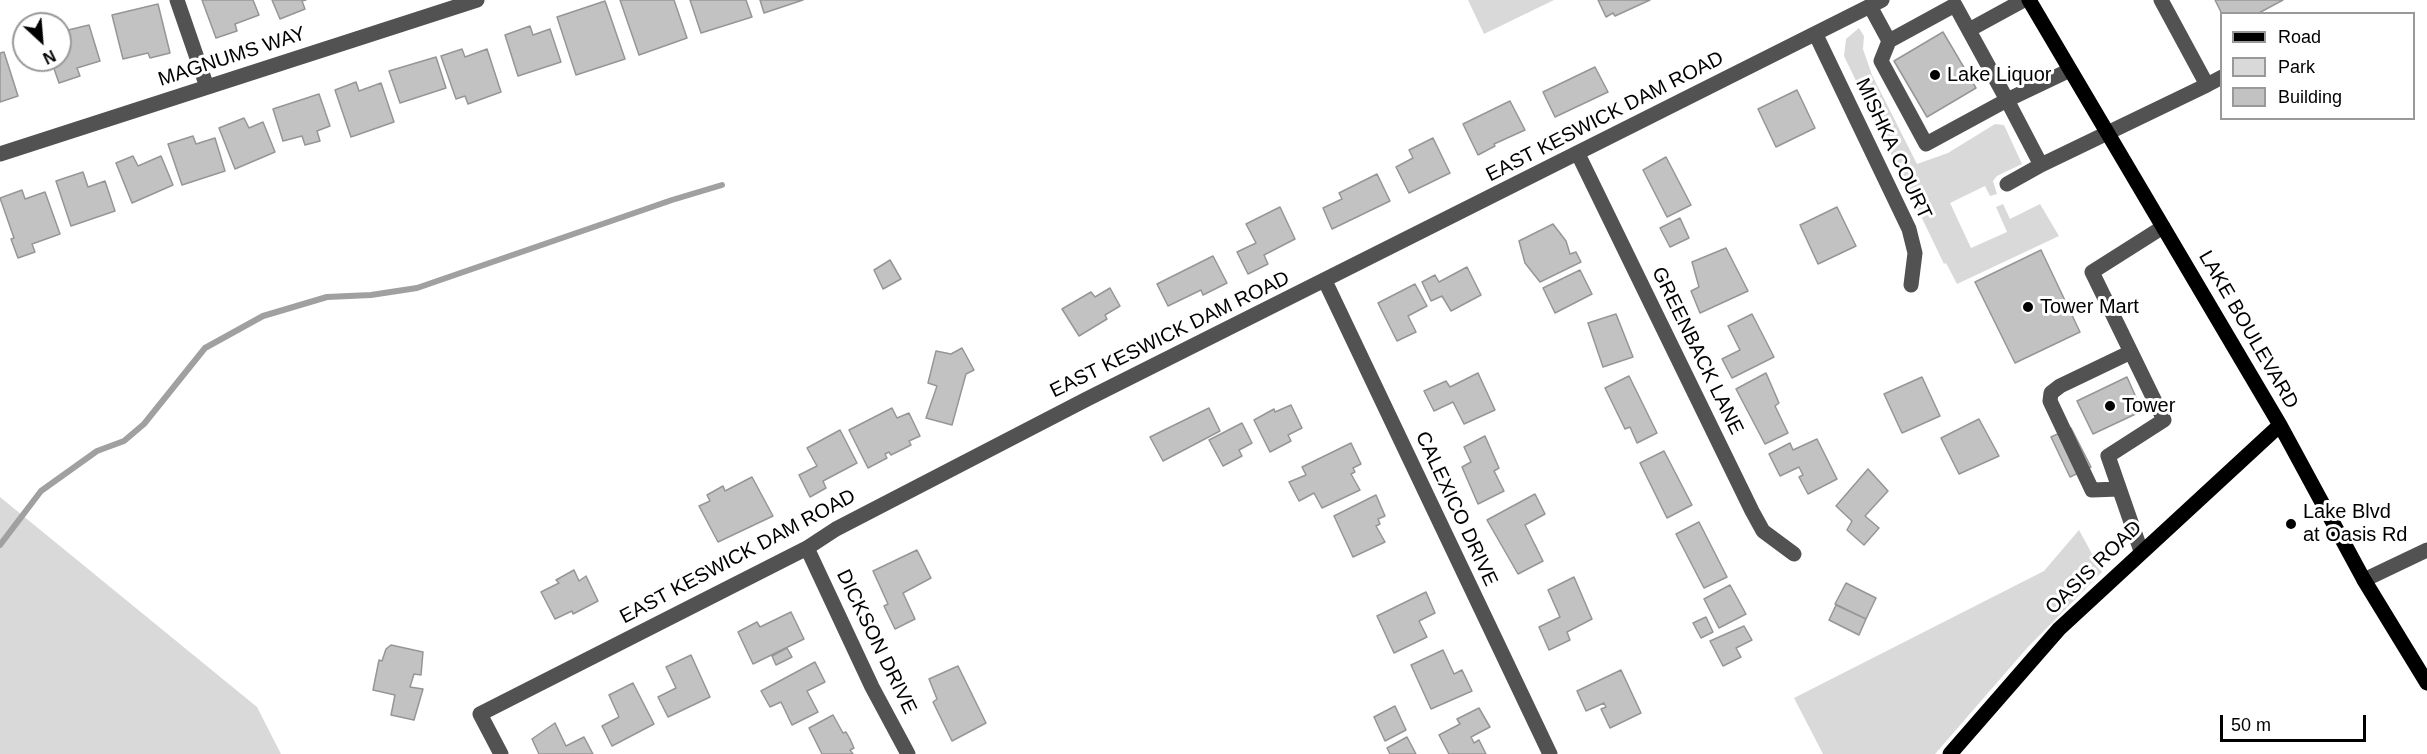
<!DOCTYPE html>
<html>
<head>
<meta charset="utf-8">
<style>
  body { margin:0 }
  #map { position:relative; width:2427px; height:754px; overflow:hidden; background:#fff; font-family:Helvetica,sans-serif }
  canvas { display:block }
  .legend { position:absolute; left:2220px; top:12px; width:195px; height:108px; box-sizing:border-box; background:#fff; border:2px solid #999; margin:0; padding:8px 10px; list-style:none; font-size:18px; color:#000 }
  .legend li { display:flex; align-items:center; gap:12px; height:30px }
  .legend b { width:30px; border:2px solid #999 }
  .north { position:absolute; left:12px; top:12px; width:60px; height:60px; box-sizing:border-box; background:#fff; border:2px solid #999; border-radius:50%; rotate:154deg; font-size:16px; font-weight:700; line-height:24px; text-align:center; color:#000 }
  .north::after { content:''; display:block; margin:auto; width:21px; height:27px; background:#000; clip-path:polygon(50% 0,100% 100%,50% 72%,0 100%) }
  .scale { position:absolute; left:2220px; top:715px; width:146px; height:27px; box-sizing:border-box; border:3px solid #000; border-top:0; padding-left:8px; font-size:18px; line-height:21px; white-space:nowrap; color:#000; -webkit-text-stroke:4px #fff; paint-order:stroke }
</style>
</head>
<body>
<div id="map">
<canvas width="2427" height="754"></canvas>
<ul class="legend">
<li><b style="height:8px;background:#000"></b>Road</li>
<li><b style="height:16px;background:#d9d9d9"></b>Park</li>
<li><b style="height:16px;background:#c2c2c2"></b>Building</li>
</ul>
<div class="north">N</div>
<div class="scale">50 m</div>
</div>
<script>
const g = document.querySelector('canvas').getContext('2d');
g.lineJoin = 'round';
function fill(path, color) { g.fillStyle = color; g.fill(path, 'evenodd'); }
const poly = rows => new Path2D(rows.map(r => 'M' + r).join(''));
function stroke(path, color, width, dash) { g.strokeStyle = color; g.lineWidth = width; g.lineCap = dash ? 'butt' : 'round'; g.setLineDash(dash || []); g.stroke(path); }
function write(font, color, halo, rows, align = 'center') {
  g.font = font + ' Helvetica,sans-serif'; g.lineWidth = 6; g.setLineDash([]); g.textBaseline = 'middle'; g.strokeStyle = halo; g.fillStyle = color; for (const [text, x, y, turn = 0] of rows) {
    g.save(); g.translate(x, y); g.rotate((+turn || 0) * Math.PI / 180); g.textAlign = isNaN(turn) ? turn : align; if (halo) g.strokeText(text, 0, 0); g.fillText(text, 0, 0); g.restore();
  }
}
const green = poly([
  [1468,0,1554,0,1484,34],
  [1859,28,1864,36,1863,49,1872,75,1917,164,1948,153,1995,124,2004,125,2022,164,1997,176,1993,181,1997,194,1990,196,1985,186,1950,203,1971,248,2007,232,1996,207,2003,204,2010,219,2040,204,2059,236,1957,284,1946,263,1944,264,1844,56,1846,39],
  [0,497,257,707,281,754,0,754],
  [2079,530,2102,572,2027,648,1935,754,1823,754,1794,698,2044,571]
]);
const stream = poly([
  [0,545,41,491,97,451,124,441,144,424,205,348,263,316,327,297,371,295,417,288,672,200,722,185]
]);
const building = poly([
  [202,0,253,0,259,15,235,24,237,31,216,38,202,0],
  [272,0,306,0,302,1,305,9,280,19,272,0],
  [620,0,674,0,687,38,639,55,620,0],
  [690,0,746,0,752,17,701,33,690,0],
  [760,0,803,0,764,13,760,0],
  [1598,0,1650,0,1615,16,1613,13,1606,17,1598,0],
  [2215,0,2283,0,2257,14,2222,14,2215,0],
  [605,1,625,59,576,75,557,17,605,1],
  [158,4,170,53,150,58,148,53,123,59,112,15,158,4],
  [89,25,100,61,77,68,80,76,59,83,51,60,60,60,60,32,89,25],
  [530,26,533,35,550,29,561,62,518,76,505,35,530,26],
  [1943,32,1976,88,1927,117,1894,61,1943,32],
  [462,49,465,57,487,49,501,92,468,104,465,96,456,99,441,56,462,49],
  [4,52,18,96,0,102,0,53,4,52],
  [436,57,446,88,400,103,389,71,436,57],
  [1595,67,1608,92,1555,117,1543,92,1595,67],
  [356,82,359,91,381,83,394,122,351,137,335,90,356,82],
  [1797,90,1815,128,1776,147,1758,109,1797,90],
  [319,94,330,126,317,131,320,141,305,145,302,136,283,141,273,109,319,94],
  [1510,101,1525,130,1494,144,1495,146,1478,155,1463,124,1510,101],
  [244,118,249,128,263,122,275,152,235,169,219,128,244,118],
  [193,136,196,144,215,138,225,171,182,185,168,144,193,136],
  [1433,138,1450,173,1409,193,1396,167,1413,158,1409,150,1433,138],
  [133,156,138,166,161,156,173,185,132,203,116,163,133,156],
  [1666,157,1691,205,1667,217,1643,170,1666,157],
  [83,172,88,187,105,181,115,211,71,226,56,181,83,172],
  [1377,174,1390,201,1332,229,1323,208,1342,199,1339,193,1377,174],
  [22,190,25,199,45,192,60,234,32,244,35,252,18,258,11,239,14,238,0,198,22,190],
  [1280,207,1295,239,1264,255,1268,264,1248,274,1237,252,1256,243,1246,224,1280,207],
  [1837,207,1856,246,1818,264,1800,225,1837,207],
  [1680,218,1689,238,1670,247,1660,228,1680,218],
  [1553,224,1566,241,1570,254,1576,252,1581,262,1540,282,1525,263,1519,241,1553,224],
  [1726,248,1748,291,1700,313,1691,291,1699,287,1692,262,1726,248],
  [2041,250,2080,332,2015,363,1975,282,2041,250],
  [1213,256,1227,283,1203,295,1201,290,1168,306,1157,284,1213,256],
  [890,260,901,279,883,289,874,270,890,260],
  [1467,267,1481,295,1451,311,1442,296,1431,301,1422,282,1435,275,1439,282,1467,267],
  [1580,270,1592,294,1555,313,1543,288,1580,270],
  [1415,284,1427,306,1408,316,1416,332,1397,341,1378,303,1415,284],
  [1110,288,1120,306,1105,315,1107,319,1079,336,1062,309,1091,292,1095,297,1110,288],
  [1616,314,1633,357,1603,367,1588,323,1616,314],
  [1752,314,1774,357,1732,378,1722,359,1740,350,1728,326,1752,314],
  [962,348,974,370,966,374,952,425,926,418,937,386,928,383,936,351,951,354,962,348],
  [1478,373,1495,410,1464,424,1453,402,1434,411,1424,391,1446,381,1450,387,1478,373],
  [1766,373,1779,403,1775,406,1788,433,1765,444,1736,389,1766,373],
  [1629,376,1657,433,1637,443,1630,427,1625,429,1605,388,1629,376],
  [1922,377,1940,416,1902,433,1884,394,1922,377],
  [2127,377,2142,411,2093,434,2077,401,2127,377],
  [1291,405,1302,428,1288,435,1291,441,1270,452,1254,420,1274,409,1275,412,1291,405],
  [892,408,897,418,909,413,920,436,909,441,911,445,891,455,889,452,885,454,887,458,868,468,849,430,892,408],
  [1209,408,1220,431,1163,461,1150,437,1209,408],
  [1979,419,1999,456,1959,474,1941,438,1979,419],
  [1242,423,1252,443,1239,450,1242,456,1223,466,1209,440,1242,423],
  [2071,428,2091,467,2070,477,2051,437,2071,428],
  [840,430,857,463,823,481,826,488,810,497,799,475,817,466,807,448,840,430],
  [1485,436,1499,468,1494,471,1504,491,1478,504,1462,467,1471,462,1464,447,1485,436],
  [1817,439,1837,479,1808,494,1799,477,1803,475,1799,467,1780,476,1769,454,1790,443,1793,450,1817,439],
  [1351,443,1361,464,1353,468,1355,472,1351,474,1360,490,1322,508,1314,493,1299,501,1289,482,1306,475,1302,467,1351,443],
  [1664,451,1692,505,1667,518,1640,463,1664,451],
  [1868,469,1888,491,1865,516,1879,528,1864,545,1847,530,1852,521,1836,506,1868,469],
  [752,477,773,516,718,542,699,506,710,501,707,495,723,486,725,491,752,477],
  [1535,494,1545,514,1525,525,1543,561,1518,574,1487,520,1535,494],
  [1376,495,1385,516,1378,519,1380,524,1376,526,1385,542,1353,557,1334,516,1376,495],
  [1699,522,1727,577,1704,588,1676,534,1699,522],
  [917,550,931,578,903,593,915,619,895,629,884,606,888,604,873,571,917,550],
  [574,570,579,581,586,576,598,601,573,614,572,611,555,619,541,592,559,583,556,580,574,570],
  [1574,577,1592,619,1567,632,1570,640,1549,650,1539,627,1560,617,1548,590,1574,577],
  [1846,583,1876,598,1866,619,1835,604,1846,583],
  [1730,585,1746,614,1719,628,1704,599,1730,585],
  [1426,592,1435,613,1419,621,1427,637,1394,653,1377,616,1426,592],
  [1836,605,1866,619,1859,635,1829,620,1836,605],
  [791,612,804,639,753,664,738,632,757,622,760,627,791,612],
  [1706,617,1713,632,1701,638,1693,623,1706,617],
  [1744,626,1752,640,1736,648,1741,657,1723,666,1710,641,1744,626],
  [391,645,423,652,421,675,414,674,410,687,423,689,414,720,391,715,395,695,373,690,379,660,382,661,386,649,391,645],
  [787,648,792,657,776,665,772,656,787,648],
  [1443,650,1454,674,1462,670,1472,691,1431,709,1411,665,1443,650],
  [691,655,710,697,668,717,658,697,676,688,666,667,691,655],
  [815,662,825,682,807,691,818,712,792,725,781,702,770,707,761,691,815,662],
  [958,666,986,723,952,741,933,702,937,699,929,679,958,666],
  [1621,670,1641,713,1610,728,1601,709,1606,707,1604,703,1586,711,1577,691,1621,670],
  [633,683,654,724,612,746,602,726,619,717,609,695,633,683],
  [1395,706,1406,730,1385,741,1374,717,1395,706],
  [1479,708,1490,727,1471,737,1474,743,1479,740,1486,754,1449,754,1439,735,1460,724,1457,719,1479,708],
  [833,715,843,733,846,732,850,739,854,748,850,750,853,754,822,754,809,728,833,715],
  [555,723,566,746,584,737,593,754,539,754,532,739,555,723],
  [1407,737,1416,754,1390,754,1387,748,1407,737]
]);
const minor = poly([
  [177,0,207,87],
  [2161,0,2207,85,2222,77],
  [1870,6,1889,41],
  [1969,30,2024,0],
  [1816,35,1909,229,1915,253,1911,285],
  [0,154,477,0],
  [1578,154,1752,511,1763,531,1794,554],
  [2041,165,2207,85],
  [2007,184,2041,165,2007,100,1955,5,1889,41,1881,61,1926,144,2007,100,2070,70],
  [1325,281,1550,754],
  [2119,489,2092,490,2050,401,2051,393,2060,386,2131,352],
  [807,548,872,687,908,754],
  [2141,551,2108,456,2164,420,2092,272,2163,227],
  [2364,580,2427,550],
  [501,754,480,714,807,548,836,529,1087,399,1882,0]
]);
const major = poly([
  [2029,0,2280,425,2364,580,2427,683],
  [1950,754,2059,629,2280,425]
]);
const markers = [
  [1935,75,6,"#000"],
  [2028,307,6,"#000"],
  [2110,406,6,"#000"],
  [2291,524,6,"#000"]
];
const streetNames = [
  ["MAGNUMS WAY",232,57,-18],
  ["EAST KESWICK DAM ROAD",1605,117,-27],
  ["MISHKA COURT",1893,149,65],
  ["LAKE BOULEVARD",2248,330,60],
  ["EAST KESWICK DAM ROAD",1170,335,-26],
  ["GREENBACK LANE",1697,351,64],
  ["CALEXICO DRIVE",1456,509,65],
  ["EAST KESWICK DAM ROAD",738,557,-28],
  ["OASIS ROAD",2094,568,-44],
  ["DICKSON DRIVE",876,642,64]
];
const poiNames = [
  ["Lake Liquor",1947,75],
  ["Tower Mart",2040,307],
  ["Tower",2122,406],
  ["Lake Blvd",2303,512],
  ["at Oasis Rd",2303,535]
];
fill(green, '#d9d9d9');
stroke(stream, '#a0a0a0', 6);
fill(building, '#c2c2c2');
stroke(building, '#969696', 1.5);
stroke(minor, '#525252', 15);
stroke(major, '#000', 15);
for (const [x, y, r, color] of markers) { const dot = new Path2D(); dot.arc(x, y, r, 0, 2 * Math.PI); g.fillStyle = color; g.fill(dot); stroke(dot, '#fff', 2); }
write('20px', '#000', '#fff', streetNames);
write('20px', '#000', '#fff', poiNames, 'left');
</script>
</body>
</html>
